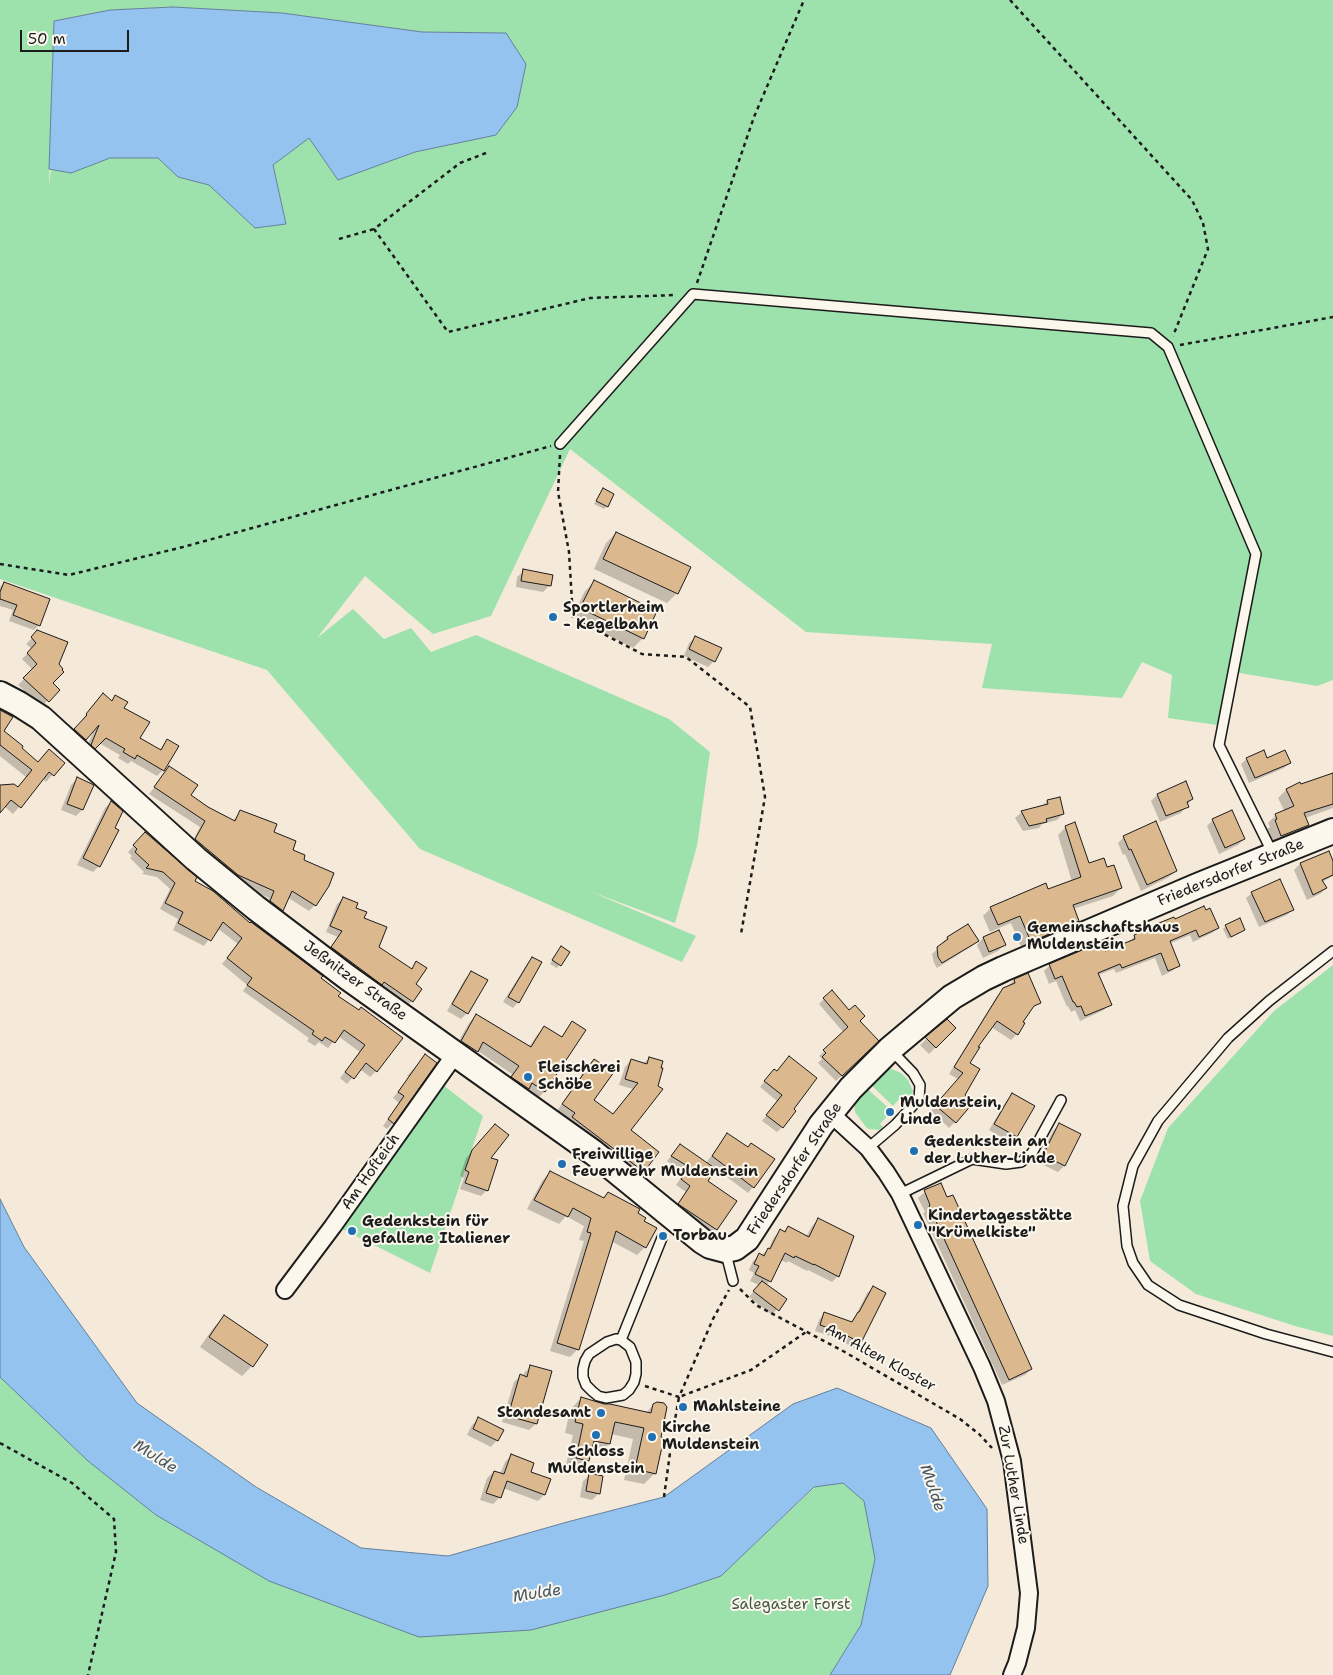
<!DOCTYPE html>
<html>
<head>
<meta charset="utf-8">
<style>
  body { margin:0 }
  #map { position:relative; width:1333px; height:1675px; overflow:hidden; background:#f5ead9; font-family:"Shantell Sans",sans-serif }
  canvas { display:block }
  .scale { position:absolute; left:20px; top:30px; width:109px; height:22px; box-sizing:border-box; border:2px solid #1c1c1c; border-top:0; padding-left:6px; font-size:15px; line-height:18px; white-space:nowrap; color:#1c1c1c; -webkit-text-stroke:4px #fbf7ec; paint-order:stroke }
</style>
</head>
<body>
<div id="map">
<canvas width="1333" height="1675"></canvas>
<div class="scale">50 m</div>
</div>
<script>
const g = document.querySelector('canvas').getContext('2d');
g.lineJoin = 'round';
function fill(path, color) { g.fillStyle = color; g.fill(path, 'evenodd'); }
const poly = rows => new Path2D(rows.map(r => 'M' + r).join(''));
function stroke(path, color, width, dash) { g.strokeStyle = color; g.lineWidth = width; g.lineCap = dash ? 'butt' : 'round'; g.setLineDash(dash || []); g.stroke(path); }
function write(font, color, halo, rows, align = 'center') {
  g.font = font + ' "Shantell Sans",sans-serif'; g.lineWidth = 4; g.setLineDash([]); g.textBaseline = 'middle'; g.strokeStyle = halo; g.fillStyle = color; for (const [text, x, y, turn = 0] of rows) {
    g.save(); g.translate(x, y); g.rotate((+turn || 0) * Math.PI / 180); g.textAlign = isNaN(turn) ? turn : align; if (halo) g.strokeText(text, 0, 0); g.fillText(text, 0, 0); g.restore();
  }
}
const green = poly([
  [0,0,1333,0,1333,680,1317,686,1234,672,1224,726,1168,718,1172,675,1142,662,1122,698,982,688,992,644,806,632,570,449,491,616,433,634,365,576,317,638,353,609,384,639,411,628,431,652,476,635,669,719,710,752,697,846,675,923,589,891,696,936,682,962,420,849,267,670,0,579],
  [173,7,282,13,422,32,506,33,496,135,415,152,338,180,309,138,273,165,286,224,255,228,209,185,178,177,158,158,110,158,71,173,51,169,49,185,54,21,110,10],
  [1333,965,1333,1336,1295,1326,1196,1294,1150,1261,1140,1201,1168,1128,1274,1011],
  [887,1067,901,1073,908,1080,913,1091,911,1097,908,1099,903,1095,893,1106,867,1081],
  [443,1085,483,1116,430,1273,342,1229],
  [863,1085,892,1111,880,1124,883,1127,880,1130,869,1129,866,1127,855,1112,854,1100],
  [0,1377,88,1461,157,1515,269,1581,665,1595,721,1576,815,1487,843,1483,864,1501,875,1559,861,1625,830,1675,0,1675]
]);
const water = poly([
  [173,7,282,13,422,32,506,33,526,64,517,107,496,135,415,152,338,180,309,138,273,165,286,224,255,228,209,185,178,177,158,158,110,158,71,173,49,169,54,21,110,10,173,7],
  [0,1199,24,1247,137,1403,256,1487,361,1548,448,1556,567,1522,664,1497,793,1404,837,1388,931,1428,987,1509,988,1586,950,1675,830,1675,861,1625,875,1559,864,1501,843,1483,814,1487,721,1576,665,1595,531,1630,419,1637,269,1581,156,1515,88,1461,0,1377,0,1199]
]);
const shadow = poly([
  [603,490,607,506,604,509,594,504],
  [616,533,677,593,667,603,594,569,606,543],
  [524,571,550,585,543,592,516,587,517,577],
  [594,582,643,638,633,648,572,617,585,591],
  [4,583,39,625,34,630,9,621,13,610,0,606,0,587],
  [38,632,52,683,58,690,42,706,18,685,33,670,22,659,32,649,26,644],
  [696,637,714,661,708,667,684,656,689,643],
  [115,697,139,739,159,751,168,741,163,770,157,776,131,761,128,764,118,758,120,755,99,743,89,754,85,751,95,728,79,744,69,735,83,722,81,721,97,701,111,701],
  [0,711,2,731,37,763,63,763,46,782,43,779,13,814,4,806,0,810,0,787,17,788,26,777,0,756],
  [1247,759,1267,760,1290,763,1284,768,1249,783,1241,764],
  [170,767,189,795,232,822,240,812,273,833,302,860,315,905,309,911,287,897,282,911,276,917,265,908,269,898,231,881,190,846,200,827,149,794],
  [1333,774,1333,808,1305,818,1308,825,1300,833,1273,843,1267,829,1270,827,1268,823,1276,815,1285,812,1278,798,1286,790,1300,784,1301,785],
  [78,778,82,810,76,816,61,810,71,785],
  [1157,795,1192,799,1181,813,1160,822,1151,801],
  [1059,798,1063,814,1057,820,1042,824,1039,828,1023,831,1015,818,1022,812,1042,806,1047,801],
  [111,802,113,829,99,866,93,872,77,865,105,808],
  [1213,820,1244,839,1238,845,1219,854,1207,826],
  [1066,827,1088,865,1106,869,1121,888,1113,896,1073,909,1078,921,1070,929,1022,949,1011,923,990,932,983,916,991,908,1048,891,1072,882,1058,835],
  [146,833,193,882,319,979,337,996,358,1011,376,1071,370,1077,360,1069,347,1084,340,1078,360,1052,338,1036,328,1048,319,1042,315,1046,307,1041,309,1038,243,991,247,985,222,964,238,944,217,928,204,946,173,930,178,919,160,909,170,889,157,877,142,874,144,872,130,858,132,856,128,852],
  [1124,837,1176,871,1169,877,1141,891,1125,854,1123,855,1118,843],
  [1300,864,1333,864,1333,876,1322,882,1326,888,1320,894,1307,900,1294,870],
  [1252,893,1292,910,1287,915,1259,927,1246,898],
  [343,899,354,908,363,918,377,947,410,970,417,963,412,1001,407,1006,326,954,338,937,326,932,337,904],
  [1175,921,1218,928,1212,933,1193,942,1190,935,1169,944,1178,966,1172,971,1162,976,1155,958,1116,973,1114,969,1098,975,1110,1004,1104,1010,1080,1021,1075,1010,1071,1012,1068,1006,1067,1007,1056,981,1049,984,1044,971,1050,965,1104,953,1128,943,1135,936],
  [967,925,977,941,972,946,937,968,934,963,932,954,943,944,942,943,947,938],
  [1226,926,1244,930,1228,939,1223,929],
  [998,932,1004,945,998,951,983,958,977,945,983,938],
  [558,950,568,953,557,968,550,964],
  [532,958,518,1002,513,1008,503,1002,527,964],
  [472,972,467,1013,461,1019,447,1011,465,979],
  [1028,975,1039,1002,1029,1010,1017,1034,1011,1040,991,1027,977,1047,968,1063,963,1096,955,1122,949,1128,931,1111,958,1079,949,1074,997,996,1014,980],
  [824,999,858,1021,877,1041,836,1081,818,1063,822,1059,819,1056,844,1033,819,1004],
  [476,1015,529,1047,537,1035,544,1028,560,1038,573,1023,585,1031,544,1092,537,1099,505,1085,512,1074,478,1051,470,1059,454,1049,469,1023],
  [947,1020,955,1028,929,1054,920,1045],
  [425,1056,393,1123,387,1129,383,1126,399,1103,393,1098,409,1077,407,1076],
  [649,1058,656,1086,629,1130,643,1171,637,1178,566,1124,569,1120,557,1111,588,1066,594,1060,592,1100,612,1115,633,1089,619,1085,625,1067,631,1060,643,1064],
  [769,1076,792,1109,782,1127,777,1132,762,1121,777,1101,760,1087],
  [1012,1095,1016,1136,1010,1142,989,1130,1006,1101],
  [1059,1124,1079,1134,1064,1166,1058,1172,1037,1162,1053,1131],
  [489,1131,487,1190,481,1196,460,1189,464,1178,460,1176,466,1158],
  [727,1135,747,1148,753,1187,748,1193,715,1168,706,1182,735,1202,711,1235,674,1210,686,1192,676,1185,684,1173,667,1161,680,1145,706,1163],
  [550,1172,602,1199,608,1193,636,1213,645,1247,637,1255,611,1241,578,1349,570,1357,550,1351,584,1241,579,1240,584,1226,566,1216,559,1224,527,1209,542,1181],
  [940,1184,1031,1369,1025,1375,1002,1385,923,1213,925,1212,918,1198,925,1192],
  [818,1220,838,1276,832,1282,808,1270,807,1271,788,1261,787,1263,781,1260,770,1281,766,1285,785,1299,772,1315,749,1297,759,1285,750,1281,754,1273,749,1270,753,1261,768,1250,774,1237,781,1231,783,1232,788,1228,806,1237,812,1226],
  [873,1288,872,1321,860,1343,854,1348,836,1338,815,1331,819,1320,824,1314,850,1323,856,1315,867,1293],
  [224,1317,252,1366,242,1376,200,1347,214,1327],
  [531,1366,551,1372,536,1424,529,1430,502,1422,514,1382,520,1376,523,1377,524,1373],
  [581,1398,604,1405,646,1413,653,1405,655,1473,644,1484,624,1480,633,1439,611,1434,609,1444,597,1455,590,1453,588,1461,577,1472,565,1469,573,1435,565,1433,570,1410],
  [479,1419,497,1440,491,1447,467,1435,472,1425],
  [511,1456,529,1473,544,1495,538,1501,503,1488,499,1498,493,1504,480,1500,487,1478,494,1472,500,1474,505,1462],
  [590,1475,599,1493,592,1500,580,1497,583,1481]
]);
const building = poly([
  [603,488,614,494,608,507,596,501,603,488],
  [616,532,691,567,678,594,603,559,616,532],
  [523,569,553,575,551,586,521,581,523,569],
  [594,580,657,611,644,639,580,608,594,580],
  [4,582,50,599,40,626,13,615,17,605,0,599,0,592,4,582],
  [37,630,68,642,59,664,63,669,62,670,64,672,53,683,60,690,49,702,23,678,37,664,27,653,36,643,31,637,37,630],
  [695,636,722,648,715,662,689,649,695,636],
  [103,693,112,701,115,695,128,702,124,708,150,722,140,738,161,750,167,739,179,746,164,771,137,755,135,759,123,752,125,749,106,738,95,749,91,745,99,725,86,740,74,729,87,715,86,714,103,693],
  [0,710,13,717,4,731,23,746,22,748,38,762,49,749,65,763,54,776,49,772,21,808,11,800,0,813,0,785,14,784,18,787,32,770,0,745,0,710],
  [1264,750,1267,758,1285,750,1291,763,1255,778,1246,758,1264,750],
  [169,766,198,785,191,795,208,807,235,821,240,810,277,824,274,832,296,841,293,850,305,855,304,860,334,873,329,886,316,906,292,891,283,911,270,901,274,891,238,875,195,839,205,821,154,787,169,766],
  [1333,773,1333,804,1304,813,1309,825,1281,836,1275,820,1277,819,1275,814,1294,806,1286,789,1300,782,1301,784,1333,773],
  [77,777,94,785,83,810,67,804,77,777],
  [1186,781,1193,799,1187,802,1189,807,1166,816,1157,794,1186,781],
  [1060,797,1064,814,1046,819,1047,822,1029,826,1021,811,1048,804,1047,800,1060,797],
  [111,801,123,811,115,828,119,830,100,867,83,858,111,801],
  [1232,810,1245,839,1225,848,1212,819,1232,810],
  [1156,821,1177,871,1147,885,1131,849,1129,850,1123,836,1156,821],
  [1075,822,1089,863,1104,858,1107,867,1114,865,1122,888,1073,905,1079,921,1031,942,1020,916,998,925,990,907,1046,883,1048,889,1081,877,1065,826,1075,822],
  [145,832,197,877,195,881,213,891,250,923,251,922,323,976,321,978,341,993,338,996,359,1010,361,1007,403,1038,377,1072,366,1063,354,1079,345,1072,365,1045,344,1030,335,1043,325,1037,322,1041,312,1034,314,1031,247,985,252,978,227,958,242,938,223,922,211,941,178,923,183,912,165,903,175,883,163,872,146,868,149,865,135,852,137,849,133,845,145,832],
  [1329,851,1333,861,1333,875,1322,880,1327,888,1313,895,1300,863,1329,851],
  [1280,879,1294,910,1265,922,1251,892,1280,879],
  [343,897,358,903,356,908,367,912,364,918,387,927,379,947,412,969,416,961,427,968,416,984,422,989,413,1002,384,982,382,985,331,947,342,931,330,926,343,897],
  [1204,906,1206,910,1210,908,1219,928,1199,937,1196,930,1170,941,1180,966,1168,971,1161,953,1122,968,1120,964,1098,973,1112,1005,1085,1016,1081,1006,1077,1007,1074,1002,1073,1002,1062,976,1055,979,1049,964,1101,942,1105,951,1135,939,1134,935,1155,926,1154,925,1174,917,1175,919,1204,906],
  [1240,918,1245,930,1231,937,1225,925,1240,918],
  [968,924,979,941,942,963,938,957,937,947,948,939,947,937,968,924],
  [999,930,1006,945,989,952,983,937,999,930],
  [561,946,570,952,561,966,552,960,561,946],
  [532,957,542,962,519,1003,508,997,532,957],
  [471,971,488,980,468,1014,452,1004,471,971],
  [1028,973,1041,1003,1034,1006,1023,1022,1025,1023,1018,1035,997,1021,978,1047,980,1047,970,1063,980,1069,965,1095,973,1103,956,1123,935,1105,963,1073,954,1067,1003,988,1015,983,1014,979,1028,973],
  [832,990,849,1010,855,1005,865,1016,860,1021,879,1041,842,1076,822,1057,826,1053,823,1050,848,1027,823,998,832,990],
  [476,1014,531,1047,544,1026,562,1037,572,1021,586,1030,545,1092,532,1083,529,1089,511,1077,519,1066,483,1042,478,1052,461,1041,476,1014],
  [947,1019,956,1028,936,1048,925,1037,947,1019],
  [425,1054,437,1063,394,1124,388,1119,404,1096,398,1092,425,1054],
  [789,1056,817,1078,794,1109,796,1111,783,1128,766,1115,782,1095,764,1081,774,1069,777,1071,789,1056],
  [649,1057,663,1061,661,1068,663,1068,658,1086,663,1089,631,1130,659,1152,644,1172,572,1117,575,1113,562,1104,594,1059,614,1072,594,1100,613,1114,638,1083,625,1079,631,1059,647,1064,649,1057],
  [1012,1093,1035,1106,1017,1137,994,1124,1012,1093],
  [1059,1123,1081,1134,1065,1166,1043,1155,1059,1123],
  [495,1124,509,1135,491,1158,498,1160,488,1191,465,1183,469,1172,465,1170,472,1150,495,1124],
  [727,1133,748,1147,751,1143,775,1159,754,1188,712,1156,727,1133],
  [680,1144,716,1169,708,1181,737,1201,717,1230,678,1204,690,1186,681,1179,689,1167,671,1156,680,1144],
  [550,1171,604,1198,608,1192,640,1209,638,1213,646,1218,644,1221,657,1228,646,1248,616,1231,579,1350,557,1343,591,1233,587,1232,591,1218,573,1208,568,1217,534,1200,550,1171],
  [941,1183,947,1197,953,1195,1032,1369,1009,1380,929,1206,930,1205,924,1190,941,1183],
  [818,1218,854,1236,839,1277,814,1264,814,1265,795,1256,794,1258,785,1253,771,1282,755,1274,759,1266,754,1264,759,1253,764,1256,768,1248,770,1249,780,1229,785,1232,788,1226,809,1237,818,1218],
  [762,1281,787,1299,779,1311,753,1291,762,1281],
  [873,1286,886,1293,861,1343,842,1333,820,1325,824,1312,852,1322,858,1312,859,1312,873,1286],
  [224,1315,268,1345,253,1367,209,1337,224,1315],
  [530,1365,552,1371,537,1424,508,1416,520,1374,527,1377,530,1365],
  [581,1397,604,1404,610,1404,651,1413,653,1404,657,1402,664,1403,667,1407,661,1437,664,1438,656,1474,635,1469,644,1428,615,1422,610,1444,594,1441,589,1461,576,1458,583,1424,575,1422,581,1397],
  [478,1417,504,1430,498,1441,473,1429,478,1417],
  [511,1454,534,1463,531,1472,551,1479,545,1495,507,1481,501,1498,486,1493,494,1471,504,1474,511,1454],
  [589,1473,603,1476,600,1494,586,1491,589,1473]
]);
const path = poly([
  [1010,0,1192,200,1203,223,1208,249,1173,336],
  [486,153,460,163,374,229,448,332,590,298,676,295],
  [339,239,374,229],
  [697,283,754,117,804,0],
  [1180,345,1333,317],
  [560,455,558,492,569,552,573,618,642,654,686,657,750,707,765,797,741,934],
  [0,564,69,575,183,547,551,446],
  [740,1289,756,1305,769,1312,843,1351,960,1419,979,1434,992,1448],
  [645,1386,679,1397,713,1319,729,1290],
  [0,1443,72,1483,114,1519,116,1552,88,1675],
  [664,1497,673,1431,679,1397,751,1370,806,1332]
]);
const lane = poly([
  [560,444,693,294,1151,333,1168,347,1256,554,1219,745,1273,854],
  [1333,951,1269,1001,1228,1038,1158,1121,1133,1166,1123,1206,1127,1246,1133,1263,1148,1285,1179,1305,1266,1334,1333,1352],
  [868,1148,895,1125,919,1099,920,1085,913,1073,890,1049],
  [900,1194,972,1159,1006,1164,1021,1162,1032,1153,1061,1100],
  [725,1250,733,1281],
  [621,1340,630,1347,636,1362,636,1374,634,1382,629,1390,623,1395,606,1398,598,1396,592,1391,586,1385,583,1377,583,1369,585,1361,589,1354,607,1342,616,1339,621,1340,662,1238]
]);
const street = poly([
  [830,1113,868,1148,886,1172,900,1194,982,1367,996,1401,1012,1461,1029,1593,1026,1628,1017,1663,1012,1675],
  [285,1290,333,1226,456,1053]
]);
const secondary = poly([
  [0,694,19,704,41,718,196,859,256,908,347,977,594,1153,702,1241,710,1246,725,1250,735,1248,747,1239,821,1125,851,1088,890,1049,952,997,984,978,1003,969,1197,886,1333,831]
]);
const markers = [
  [553,617,5,"#1f6fb2"],
  [1017,937,5,"#1f6fb2"],
  [528,1077,5,"#1f6fb2"],
  [890,1112,5,"#1f6fb2"],
  [914,1151,5,"#1f6fb2"],
  [562,1164,5,"#1f6fb2"],
  [918,1225,5,"#1f6fb2"],
  [352,1231,5,"#1f6fb2"],
  [663,1236,5,"#1f6fb2"],
  [683,1407,5,"#1f6fb2"],
  [601,1413,5,"#1f6fb2"],
  [596,1435,5,"#1f6fb2"],
  [652,1437,5,"#1f6fb2"]
];
const poiNames = [
  ["Sportlerheim",563,608],
  ["- Kegelbahn",563,625],
  ["Gemeinschaftshaus",1027,928],
  ["Muldenstein",1027,945],
  ["Fleischerei",538,1068],
  ["Schöbe",538,1085],
  ["Muldenstein,",900,1103],
  ["Linde",900,1120],
  ["Gedenkstein an",924,1142],
  ["der Luther-Linde",924,1159],
  ["Freiwillige",572,1155],
  ["Feuerwehr Muldenstein",572,1172],
  ["Kindertagesstätte",928,1216],
  ["\"Krümelkiste\"",928,1233],
  ["Gedenkstein für",362,1222],
  ["gefallene Italiener",362,1239],
  ["Torbau",673,1236],
  ["Mahlsteine",693,1407],
  ["Standesamt",591,1413,"right"],
  ["Kirche",662,1428],
  ["Muldenstein",662,1445],
  ["Schloss",596,1452,"center"],
  ["Muldenstein",596,1469,"center"]
];
const streetNames = [
  ["Friedersdorfer Straße",1231,873,-22],
  ["Jeßnitzer Straße",355,981,36],
  ["Friedersdorfer Straße",795,1169,-56],
  ["Am Hofteich",371,1172,-55],
  ["Am Alten Kloster",880,1358,29],
  ["Zur Luther Linde",1013,1485,80]
];
const parkNames = [
  ["Salegaster Forst",791,1605]
];
const waterNames = [
  ["Mulde",155,1457,32],
  ["Mulde",932,1488,71],
  ["Mulde",537,1594,-9]
];
fill(green, '#9de1ad');
fill(water, '#94c3ef');
stroke(water, '#64809b', 1);
fill(shadow, '#0003');
fill(building, '#dbb88d');
stroke(building, '#1c1c1c', 1);
stroke(lane, '#1c1c1c', 12);
stroke(street, '#1c1c1c', 20);
stroke(secondary, '#1c1c1c', 28);
stroke(path, '#1c1c1c', 2.5, [4, 4]);
stroke(lane, '#fbf7ec', 9);
stroke(street, '#fbf7ec', 16);
stroke(secondary, '#fbf7ec', 24);
for (const [x, y, r, color] of markers) { const dot = new Path2D(); dot.arc(x, y, r, 0, 2 * Math.PI); g.fillStyle = color; g.fill(dot); stroke(dot, '#fbf7ec', 2); }
write('bold 15px', '#1c1c1c', '#fbf7ec', poiNames, 'left');
write('15px', '#1c1c1c', '#fbf7ec', streetNames);
write('15px', '#435748', '#fbf7ec', parkNames);
write('italic 16px', '#465666', '#fbf7ec', waterNames);
</script>
</body>
</html>
